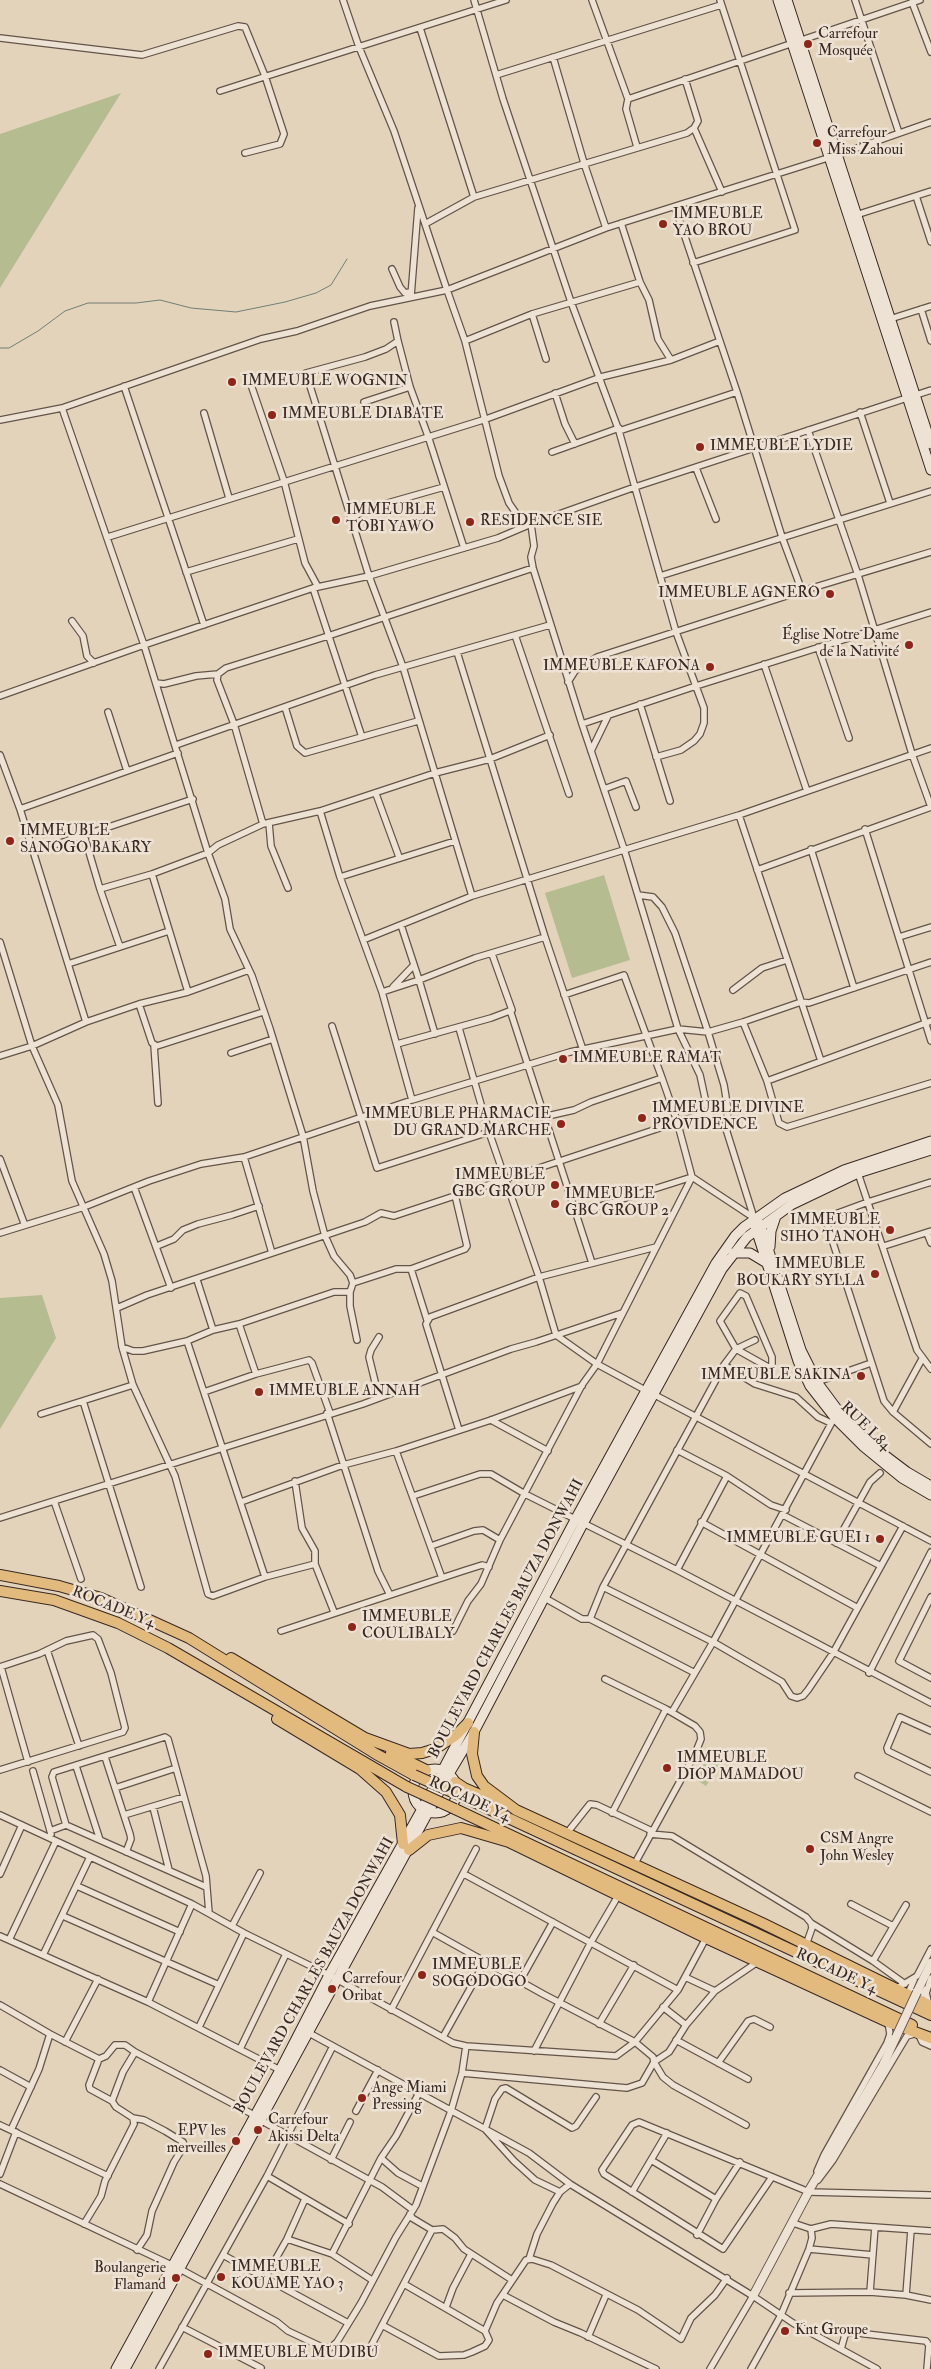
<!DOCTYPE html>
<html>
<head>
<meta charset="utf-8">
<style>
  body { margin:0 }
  canvas { display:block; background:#e3d3bb }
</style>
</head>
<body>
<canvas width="931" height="2369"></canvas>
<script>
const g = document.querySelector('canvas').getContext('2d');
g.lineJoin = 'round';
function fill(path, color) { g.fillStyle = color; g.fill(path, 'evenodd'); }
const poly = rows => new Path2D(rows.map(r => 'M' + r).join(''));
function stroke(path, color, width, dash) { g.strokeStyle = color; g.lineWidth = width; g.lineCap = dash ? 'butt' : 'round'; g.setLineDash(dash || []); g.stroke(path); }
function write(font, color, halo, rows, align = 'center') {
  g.font = font + ' "IM FELL Double Pica",serif'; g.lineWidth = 5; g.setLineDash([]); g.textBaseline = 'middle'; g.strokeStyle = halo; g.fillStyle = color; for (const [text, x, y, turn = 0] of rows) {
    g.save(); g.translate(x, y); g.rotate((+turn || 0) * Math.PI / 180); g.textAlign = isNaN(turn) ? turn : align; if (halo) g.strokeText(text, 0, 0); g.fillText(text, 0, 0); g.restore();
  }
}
const green = poly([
  [121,93,0,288,0,134],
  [604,875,630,960,572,978,545,893],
  [42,1295,56,1338,0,1429,0,1298],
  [711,1753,723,1760,706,1786,694,1778]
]);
const stream = poly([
  [0,348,9,348,38,331,65,311,88,303,136,303,160,300,191,308,236,312,285,302,316,293,331,285,347,259]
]);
const minor = poly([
  [343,0,359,47,394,131,447,290,606,228,837,155,931,122],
  [474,0,503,99,571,302,619,431],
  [592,0,628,99,626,109,637,147],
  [855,0,899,133],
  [912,2,931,52],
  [420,28,474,197],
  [0,38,142,55,238,26,245,27,265,76,284,134,280,144,245,153],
  [553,57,584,163,606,228],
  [496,75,721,5],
  [220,91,506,0],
  [628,99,920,0],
  [694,128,722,192],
  [916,196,931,242],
  [675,207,737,392,782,537,802,591],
  [856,215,931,191],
  [621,223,640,282,649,300,658,339,671,360],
  [425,224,474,197,687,133,694,128,698,121,685,79],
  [693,263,795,230,720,0],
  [392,269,400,287,405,293,410,292],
  [411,296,418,208],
  [921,309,931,341],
  [532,314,546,359],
  [890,319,931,306],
  [394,322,398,341,386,349,365,357,306,373,369,576,403,667,472,896],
  [398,341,410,387,428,436,464,548],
  [465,341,532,314,640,282],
  [248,376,284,481,305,563,318,587],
  [124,386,204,625],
  [555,393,565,424,575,444],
  [364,402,410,387],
  [62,408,144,645,208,853,225,899,230,929,252,976,270,1029,303,1136,313,1191,325,1236,334,1256,350,1275,353,1283,350,1292,350,1306,357,1340],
  [860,412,890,503],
  [204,413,229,498],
  [0,420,62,408,261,339,297,331,370,306,447,290,465,341,499,476,509,503,518,516,531,524,534,546,531,557,533,568,582,724,624,849,678,1029,708,1032,724,1085,728,1110,726,1129],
  [808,430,858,575,912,754,931,807],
  [552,452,619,428],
  [696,468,716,519],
  [351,518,370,508,444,487],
  [108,537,486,419,601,377,671,360,720,341],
  [186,572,298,539],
  [660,576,931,491],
  [313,588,362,737],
  [72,621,83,636,87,656,94,663],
  [515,635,569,794],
  [818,647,849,738],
  [457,652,545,937,583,1050],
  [764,664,807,791],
  [568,682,575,671,597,657,802,591,931,552],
  [156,683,164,684,196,676,218,674],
  [0,696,144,645,313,588,369,576,498,538,531,524,635,487,931,390],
  [640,704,670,801],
  [285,707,297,746,305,753,418,721],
  [108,712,127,771],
  [582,724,696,686,931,612],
  [176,745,375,675,550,625],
  [591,751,608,716],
  [0,755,20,809,86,1022],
  [656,757,681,750,694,741,700,734,704,723,704,708,676,632,619,431,737,392],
  [604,789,626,781,636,807],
  [376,794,399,857],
  [20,809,178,753],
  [320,811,340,877,455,841],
  [739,815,821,1061],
  [269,823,271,846,288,888],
  [263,824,234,724,217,680,218,674,226,668,328,636,533,568],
  [865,829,931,1041],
  [84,835,100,889,152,874,188,992],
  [811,849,854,988],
  [33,852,193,799],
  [757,870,931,807],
  [152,874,208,853,218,845,263,824,320,811,435,773,490,759,550,735],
  [340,877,363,940],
  [100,889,120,947],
  [638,895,653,897,662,907,675,933,708,1032,743,1022,767,1081,931,1021],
  [899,937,931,927],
  [0,942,32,1046,58,1105,72,1181,104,1254,112,1281,122,1347,133,1385,175,1476,208,1594,213,1596,265,1577,187,1341,143,1351,133,1351,122,1347],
  [68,964,169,931],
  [393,987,414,965],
  [733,990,762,968,787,960],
  [382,992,419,980,401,925],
  [564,995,624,975,662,1078],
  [139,1004,152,1043,157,1046,263,1012],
  [510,1010,592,1263],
  [743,1022,801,1002,809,1003,931,962],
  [332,1026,377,1168,489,1132],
  [459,1028,489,1132,539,1277,556,1335,597,1364,645,1390],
  [435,1034,419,980,475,958,545,937],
  [397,1044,491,1018,512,1010,492,954],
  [154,1045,158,1103],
  [231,1053,273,1039],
  [0,1056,32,1046,86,1022,139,1004,188,992,249,970],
  [767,1081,779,1123,787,1127,931,1083],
  [412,1100,382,992,363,940,472,896,739,815,931,748],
  [543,1117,574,1110,591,1102,662,1078,677,1121,692,1177,754,1218],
  [244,1157,272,1253],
  [0,1159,24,1223],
  [858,1173,917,1350,931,1369],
  [931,1182,868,1202,830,1216,826,1221,884,1401,893,1412,931,1444],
  [134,1187,171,1288],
  [575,1214,692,1177],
  [0,1233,84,1207,149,1181,201,1164,244,1157,412,1100,570,1052,678,1029,700,1075,708,1112,715,1123,726,1129,754,1218],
  [927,1233,931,1243],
  [157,1246,174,1239,183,1230,198,1224,232,1215,259,1206],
  [884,1246,931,1231],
  [353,1283,396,1269,411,1269],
  [117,1308,147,1295,365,1222,381,1213,394,1216,708,1112],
  [427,1320,411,1269,465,1249,467,1246,455,1195],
  [213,1330,239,1324],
  [379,1337,371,1350,369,1357,379,1398],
  [187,1341,213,1330,197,1280],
  [724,1365,736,1349,720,1321,740,1293,746,1296,772,1357,772,1366,768,1367,736,1349,755,1340],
  [256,1374,239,1324,334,1292,350,1292],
  [817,1382,871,1363],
  [204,1392,256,1374,309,1360,312,1363,330,1413],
  [653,1394,931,1541],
  [83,1401,141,1587],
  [893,1412,922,1359],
  [327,1413,378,1571,390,1595],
  [41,1414,133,1385],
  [491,1420,548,1451],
  [459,1430,426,1324,430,1317,539,1277,656,1247],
  [677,1450,727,1476,677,1570],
  [396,1451,442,1578],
  [727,1476,771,1505,786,1510],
  [295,1481,302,1528,315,1551,315,1564,334,1612],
  [413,1496,480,1474,491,1474,525,1494,677,1570,931,1703],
  [54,1501,81,1579],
  [241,1502,343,1465,396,1451,491,1420,582,1386],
  [783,1515,879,1565],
  [0,1518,363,1404,511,1349,536,1342,622,1313],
  [701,1522,856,1607],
  [836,1543,870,1482,880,1473],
  [431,1546,474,1531,483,1530,500,1540],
  [265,1577,315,1564],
  [603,1587,713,1642,782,1682,791,1696,797,1698,803,1696,808,1690,833,1653,903,1526],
  [543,1597,582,1619,590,1619,603,1587,724,1365,755,1384,796,1397,818,1417,831,1423],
  [931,1597,899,1661,931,1678],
  [590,1619,695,1673],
  [281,1631,463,1571,482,1565,489,1567],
  [453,1631,468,1601,481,1584,500,1540,582,1385,597,1364,692,1177],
  [47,1650,79,1746],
  [0,1667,39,1654,66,1641,93,1635,98,1639,111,1673,125,1728,123,1732,0,1770],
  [1,1667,28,1762],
  [869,1673,931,1552],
  [605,1679,666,1709,695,1726,700,1732,701,1739,695,1754,634,1865],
  [672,1712,713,1642,832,1422],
  [931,1731,900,1717,887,1748,888,1751,931,1772],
  [105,1757,130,1834,131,1839,126,1852],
  [76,1766,100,1840],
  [33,1771,51,1834],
  [858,1776,931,1812],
  [115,1788,176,1768],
  [153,1807,169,1870],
  [612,1813,666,1709],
  [0,1815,192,1904,244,1933,329,1975,453,2043,466,2046,616,2056,635,2042,678,1990,706,1938],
  [124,1815,184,1797],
  [66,1825,52,1777,54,1772,165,1737,168,1739,206,1876,209,1913],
  [50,1831,66,1825,206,1887],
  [567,1833,590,1804,597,1805,652,1831],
  [650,1834,672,1836,806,1917,811,1923,812,1928,806,1945],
  [0,1874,22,1825],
  [464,1874,678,1990],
  [77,1886,180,1932],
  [851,1904,893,1926],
  [63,1916,219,1985],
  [811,1923,873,1961,906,1905],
  [232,1926,260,1873],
  [432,1932,543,1994,635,2042,653,2057,654,2062,669,2052,686,2025,715,1991,759,1961],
  [0,1936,148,2002,280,2070],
  [9,1940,56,1841],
  [43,1955,90,1857],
  [873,1961,905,1984],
  [685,1977,715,1991],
  [914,1980,910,1989,911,1991,921,1996,926,1989],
  [520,1981,553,1922],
  [897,1988,917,1976,931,1949],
  [148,2002,192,1904],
  [0,2005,50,2034,99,2059,106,2056,115,2045,125,2045,135,2052,254,2115],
  [929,2005,926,1993,931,1978],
  [663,2007,686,2025],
  [391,2010,476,1849],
  [599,2024,634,1965],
  [199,2027,244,1933],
  [309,2033,529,2153,570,2184,753,2296],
  [443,2037,485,1962],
  [676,2040,748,2079],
  [65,2042,98,1979],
  [240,2049,286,1954],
  [534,2051,591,1942,618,1896],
  [99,2059,89,2085,90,2089,112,2101],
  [718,2063,748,2021,754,2019,770,2027],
  [0,2070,31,2087],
  [462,2073,627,2088,642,2083,654,2062,663,2077,673,2085,746,2125],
  [419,2093,396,2136,381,2158,398,2173,422,2186],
  [356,2111,378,2070],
  [133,2118,144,2120,165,2131,183,2142,184,2146,174,2162,152,2211,147,2235,137,2250],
  [262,2121,382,2187,413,2210],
  [0,2125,108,2176],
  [11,2130,39,2069,50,2034],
  [331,2160,350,2122],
  [651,2160,716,2199],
  [817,2171,824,2155,887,2043,890,2034,888,2022],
  [0,2174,16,2132],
  [267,2176,349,2224],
  [772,2177,723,2249,604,2174,602,2170,632,2125,639,2122,809,2192,931,2195],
  [818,2180,833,2160,907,2036,918,2033,922,2042,931,2046],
  [0,2184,180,2269,277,2322,288,2331,322,2347,330,2348,337,2342,361,2303,396,2237,416,2205,451,2111,462,2073,466,2046],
  [560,2192,535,2180,514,2161,485,2129,495,2099,502,2089,506,2088,572,2128,576,2126,596,2097],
  [632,2192,667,2133],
  [793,2223,811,2229],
  [84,2224,101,2196,105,2181,134,2124,133,2118,116,2107,112,2101,123,2072,135,2052],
  [432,2230,443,2229,455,2238,464,2249,512,2280],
  [697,2235,716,2199,740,2162],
  [287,2239,332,2254,372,2280],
  [809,2249,873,2255],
  [332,2254,381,2158],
  [223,2255,348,2323],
  [529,2259,537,2234,553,2203,560,2192,570,2184],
  [266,2276,287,2239,305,2199],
  [404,2284,485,2331],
  [870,2292,875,2227],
  [789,2293,870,2292,906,2295,931,2300],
  [503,2295,554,2322,581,2333,656,2369],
  [906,2295,911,2230],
  [446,2307,453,2288,471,2254],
  [382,2325,439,2356,464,2355,472,2352,485,2346,489,2340,485,2331,497,2303,526,2260,532,2259,551,2265,638,2310,681,2339,691,2318,715,2295,727,2278],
  [182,2327,261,2368],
  [588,2337,606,2295],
  [370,2348,432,2230,412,2218,410,2214],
  [841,2349,845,2335,849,2332,926,2341,929,2345,927,2369],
  [159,2369,267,2176,333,2046],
  [710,2369,753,2296,793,2323,877,2369],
  [751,2369,781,2315,809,2249,812,2238,811,2229,831,2224,931,2231]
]);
const tertiary = poly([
  [917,1992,931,1963],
  [753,2296,811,2187,883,2065,896,2037]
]);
const secondary = poly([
  [778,0,931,470],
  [787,0,931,444],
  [760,1224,801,1350,817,1382,840,1413,866,1441,907,1472,931,1486],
  [755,1226,798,1361,810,1386,835,1418,864,1447,902,1478,931,1495],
  [770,1247,771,1231,776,1216],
  [733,1253,750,1253,765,1262],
  '413 1791a22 22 0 1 1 44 0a22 22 0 1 1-44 0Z',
  [116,2369,280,2070,329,1975,422,1809,576,1518,716,1263,735,1236,744,1227,785,1198,844,1170,931,1141],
  [125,2369,449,1774,474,1732,584,1522,722,1269,747,1237,791,1205,858,1173,931,1150]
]);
const trunk = poly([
  [0,1575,59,1586,101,1598,189,1638,376,1754,414,1775],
  [0,1591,54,1600,118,1623,168,1648,407,1787],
  [231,1658,365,1738,409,1754,422,1753,435,1749,456,1735,468,1723],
  [277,1719,360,1769,386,1792,400,1815,403,1844],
  [474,1732,472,1754,477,1776,484,1786,516,1810,762,1923,931,2006],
  [391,1753,426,1770],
  [455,1782,464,1788,499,1803],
  [461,1796,931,2015],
  [455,1809,912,2025],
  [409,1850,428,1835,461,1828,509,1842,706,1938,888,2022,931,2038]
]);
const tertiaryBridge = poly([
  [896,2037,917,1992]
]);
const trunkBridge = poly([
  [414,1775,461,1796],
  [407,1787,455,1809]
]);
const markers = [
  [808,44,5,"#8f2418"],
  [817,143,5,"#8f2418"],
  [663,224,5,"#8f2418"],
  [232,382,5,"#8f2418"],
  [272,415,5,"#8f2418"],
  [700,447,5,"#8f2418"],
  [336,520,5,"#8f2418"],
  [470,522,5,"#8f2418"],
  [830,594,5,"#8f2418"],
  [909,645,5,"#8f2418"],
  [710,667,5,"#8f2418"],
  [10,841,5,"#8f2418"],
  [563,1059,5,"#8f2418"],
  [642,1118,5,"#8f2418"],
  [561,1124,5,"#8f2418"],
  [555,1185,5,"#8f2418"],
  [555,1204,5,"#8f2418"],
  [890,1230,5,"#8f2418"],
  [875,1274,5,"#8f2418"],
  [861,1376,5,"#8f2418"],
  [259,1392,5,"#8f2418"],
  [880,1539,5,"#8f2418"],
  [352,1627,5,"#8f2418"],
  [667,1768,5,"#8f2418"],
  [810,1849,5,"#8f2418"],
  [422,1975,5,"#8f2418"],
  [332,1989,5,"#8f2418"],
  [362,2098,5,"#8f2418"],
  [258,2130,5,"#8f2418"],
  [236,2141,5,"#8f2418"],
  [221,2277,5,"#8f2418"],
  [176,2278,5,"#8f2418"],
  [785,2331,5,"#8f2418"],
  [208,2354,5,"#8f2418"]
];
const poiNames = [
  ["Carrefour",818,35],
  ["Mosquée",818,52],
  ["Carrefour",827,134],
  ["Miss Zahoui",827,151],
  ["IMMEUBLE",673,215],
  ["YAO BROU",673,232],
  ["IMMEUBLE WOGNIN",242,382],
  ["IMMEUBLE DIABATE",282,415],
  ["IMMEUBLE LYDIE",710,447],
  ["IMMEUBLE",346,511],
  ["TOBI YAWO",346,528],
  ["RESIDENCE SIE",480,522],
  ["IMMEUBLE AGNERO",820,594,"right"],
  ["Église Notre Dame",899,636,"right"],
  ["de la Nativité",899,653,"right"],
  ["IMMEUBLE KAFONA",700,667,"right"],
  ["IMMEUBLE",20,832],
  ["SANOGO BAKARY",20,849],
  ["IMMEUBLE RAMAT",573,1059],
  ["IMMEUBLE DIVINE",652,1109],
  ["PROVIDENCE",652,1126],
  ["IMMEUBLE PHARMACIE",551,1115,"right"],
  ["DU GRAND MARCHE",551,1132,"right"],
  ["IMMEUBLE",545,1176,"right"],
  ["GBC GROUP",545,1193,"right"],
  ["IMMEUBLE",565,1195],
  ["GBC GROUP 2",565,1212],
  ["IMMEUBLE",880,1221,"right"],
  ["SIHO TANOH",880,1238,"right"],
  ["IMMEUBLE",865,1265,"right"],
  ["BOUKARY SYLLA",865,1282,"right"],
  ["IMMEUBLE SAKINA",851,1376,"right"],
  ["IMMEUBLE ANNAH",269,1392],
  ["IMMEUBLE GUEI 1",870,1539,"right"],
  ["IMMEUBLE",362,1618],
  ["COULIBALY",362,1635],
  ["IMMEUBLE",677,1759],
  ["DIOP MAMADOU",677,1776],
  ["CSM Angre",820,1840],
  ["John Wesley",820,1857],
  ["IMMEUBLE",432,1966],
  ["SOGODOGO",432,1983],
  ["Carrefour",342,1980],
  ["Oribat",342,1997],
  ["Ange Miami",372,2089],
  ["Pressing",372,2106],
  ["Carrefour",268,2121],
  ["Akissi Delta",268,2138],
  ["EPV les",226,2132,"right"],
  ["merveilles",226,2149,"right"],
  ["IMMEUBLE",231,2268],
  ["KOUAME YAO 3",231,2285],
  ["Boulangerie",166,2269,"right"],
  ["Flamand",166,2286,"right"],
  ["Knt Groupe",795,2331],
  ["IMMEUBLE MUDIBU",218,2354]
];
const streetNames = [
  ["RUE L84",865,1427,44],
  ["ROCADE Y4",113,1608,22],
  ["BOULEVARD CHARLES BAUZA DONWAHI",507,1619,-62],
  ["ROCADE Y4",469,1800,25],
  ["ROCADE Y4",836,1972,25],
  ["BOULEVARD CHARLES BAUZA DONWAHI",315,1976,-61]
];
fill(green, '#b4bc90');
stroke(stream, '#707f75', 1);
stroke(minor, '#635449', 8);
stroke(tertiary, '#635449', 10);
stroke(secondary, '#382923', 11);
stroke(trunk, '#382923', 12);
stroke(minor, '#ede2d3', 5.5);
stroke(tertiary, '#ede2d3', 8);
stroke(secondary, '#ede2d3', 9);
stroke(trunk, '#e2ba7e', 10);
stroke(tertiaryBridge, '#635449', 10, []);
stroke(trunkBridge, '#382923', 12, []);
stroke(tertiaryBridge, '#ede2d3', 8);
stroke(trunkBridge, '#e2ba7e', 10);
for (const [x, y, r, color] of markers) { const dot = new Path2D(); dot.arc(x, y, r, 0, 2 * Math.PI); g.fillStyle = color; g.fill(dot); stroke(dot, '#ede2d3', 2); }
write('15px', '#382923', '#ede2d3', poiNames, 'left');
write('15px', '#382923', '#ede2d3', streetNames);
</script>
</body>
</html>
